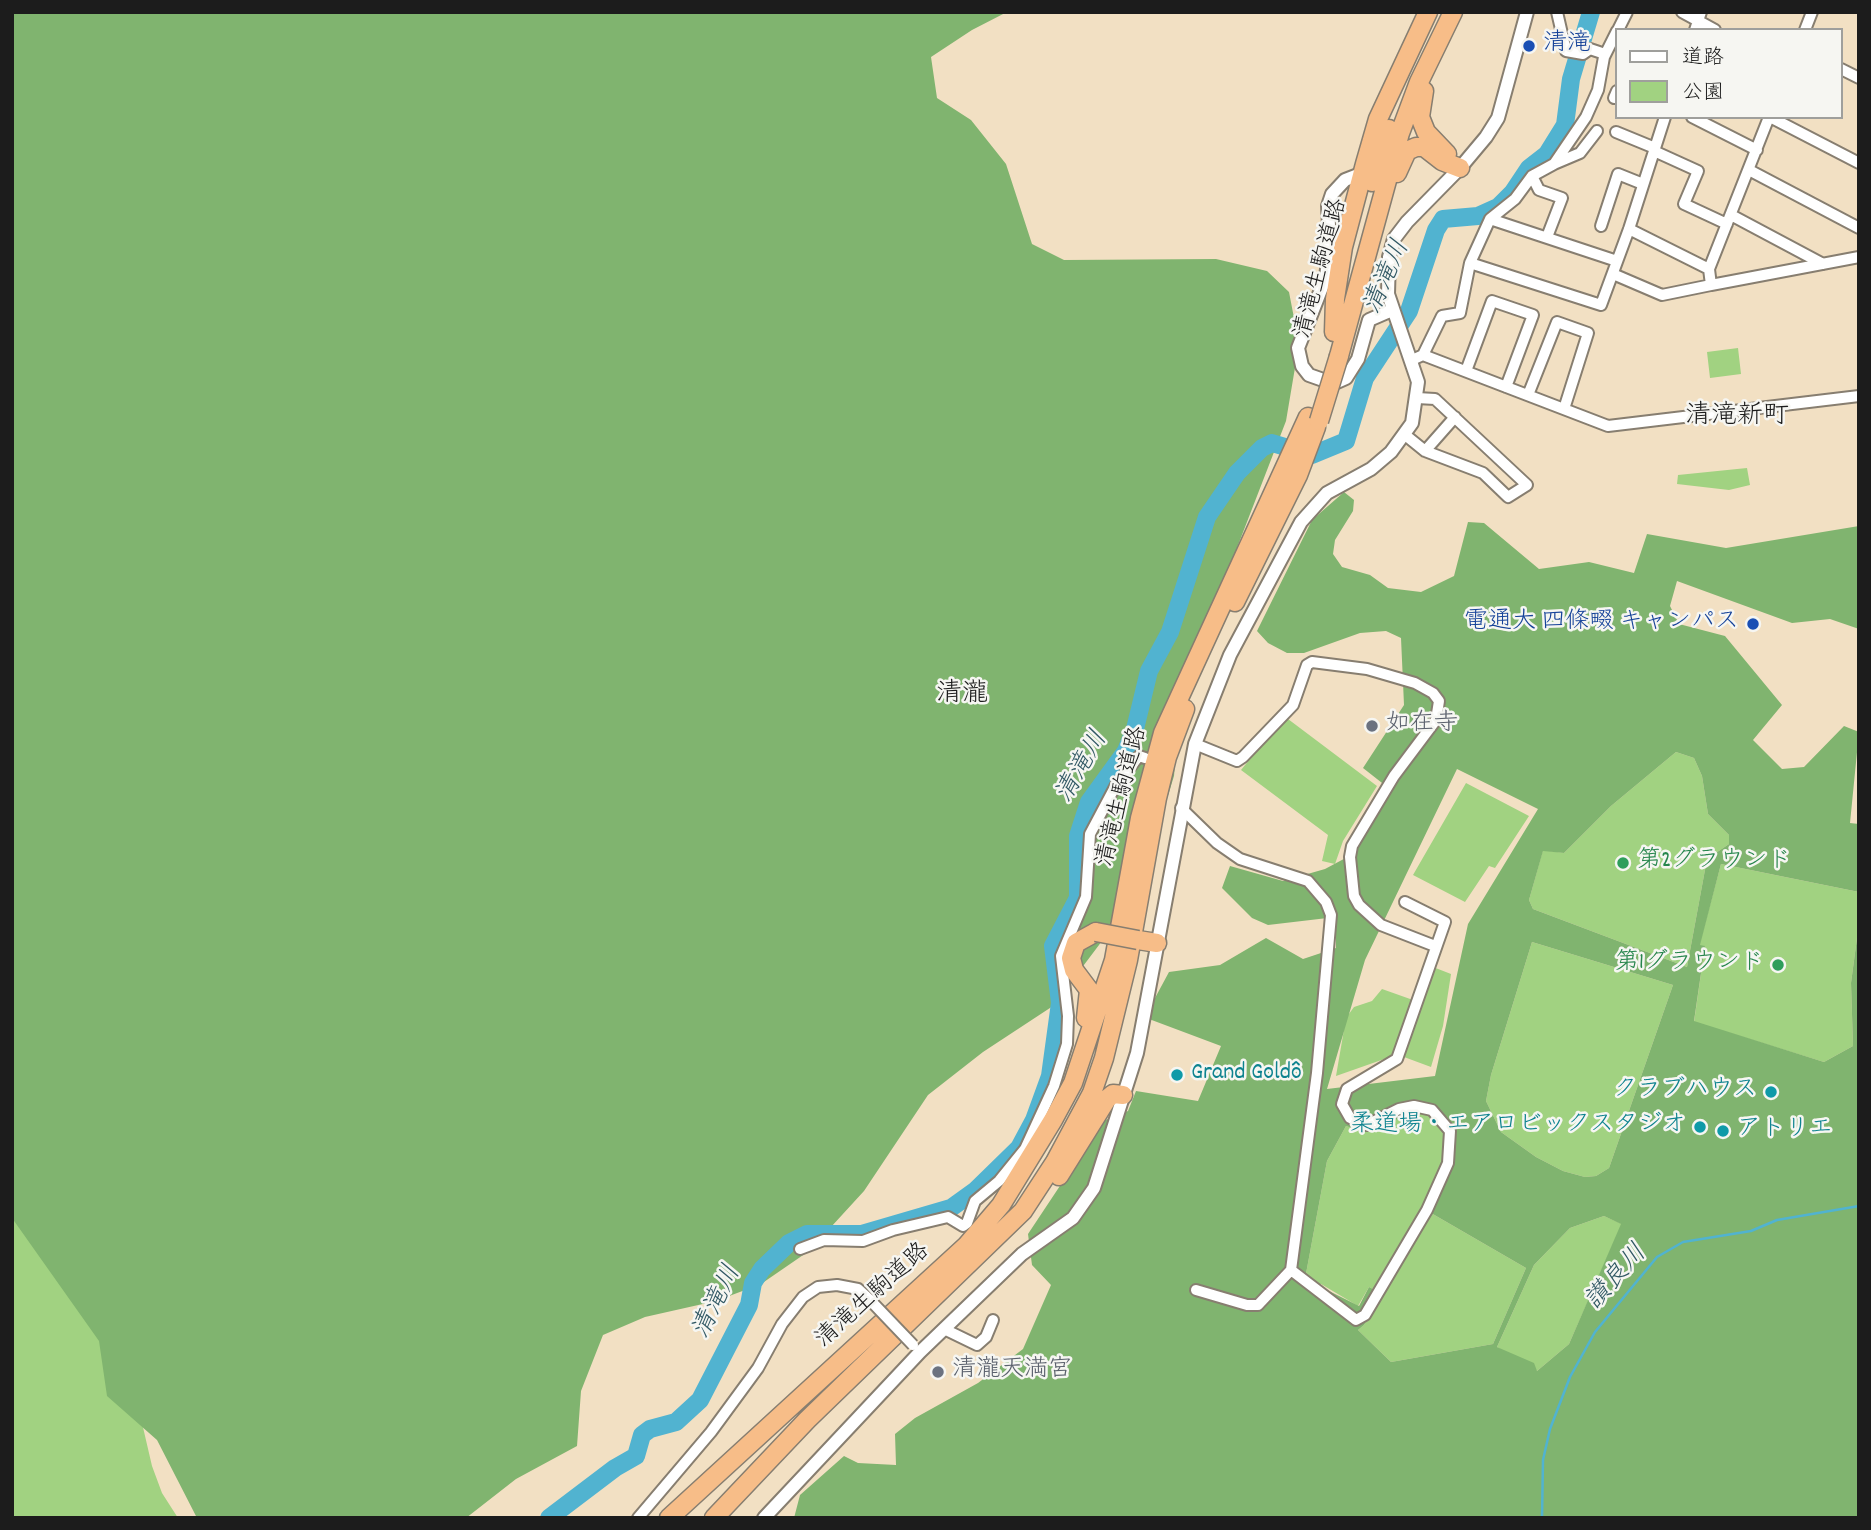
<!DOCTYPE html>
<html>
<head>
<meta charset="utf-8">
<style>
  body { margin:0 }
  #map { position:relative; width:1871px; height:1530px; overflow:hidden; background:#f2e0c3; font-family:Dekko,"Klee One",sans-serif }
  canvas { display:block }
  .frame { position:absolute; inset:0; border:14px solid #1c1c1c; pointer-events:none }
  .legend { position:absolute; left:1615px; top:28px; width:228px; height:91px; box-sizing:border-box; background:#f6f6f2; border:2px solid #9f9f9c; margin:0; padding:9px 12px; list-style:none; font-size:21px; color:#1c1c1c }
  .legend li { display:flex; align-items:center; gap:14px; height:35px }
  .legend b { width:35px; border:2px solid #9f9f9c }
</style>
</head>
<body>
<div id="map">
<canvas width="1871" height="1530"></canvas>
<div class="frame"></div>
<ul class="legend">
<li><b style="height:9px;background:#fff"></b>道路</li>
<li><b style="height:19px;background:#a1d281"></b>公園</li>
</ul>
</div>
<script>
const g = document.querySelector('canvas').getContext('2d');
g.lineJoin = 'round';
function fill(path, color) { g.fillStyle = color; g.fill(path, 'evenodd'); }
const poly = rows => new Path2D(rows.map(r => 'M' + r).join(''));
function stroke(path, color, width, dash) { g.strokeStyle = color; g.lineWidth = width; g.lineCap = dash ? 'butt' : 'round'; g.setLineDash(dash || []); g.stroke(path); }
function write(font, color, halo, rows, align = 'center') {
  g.font = font + ' Dekko,"Klee One",sans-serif'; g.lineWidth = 5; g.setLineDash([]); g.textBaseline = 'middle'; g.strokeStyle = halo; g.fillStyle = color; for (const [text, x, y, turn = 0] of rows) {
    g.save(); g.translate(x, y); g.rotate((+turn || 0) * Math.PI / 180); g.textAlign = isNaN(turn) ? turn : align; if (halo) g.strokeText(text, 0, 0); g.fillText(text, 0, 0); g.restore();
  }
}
const green = poly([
  [1738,348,1741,374,1710,378,1707,352],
  [1747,468,1750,485,1729,490,1677,484,1678,475],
  [1288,719,1377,786,1343,841,1335,864,1322,861,1328,835,1241,770,1282,720],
  [1676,752,1694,758,1702,776,1708,814,1729,835,1729,844,1707,859,1687,967,1533,909,1529,900,1543,850,1564,853,1611,806],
  [1466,783,1529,816,1495,868,1489,866,1465,902,1413,875],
  [1721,864,1859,892,1859,923,1851,983,1853,1046,1824,1062,1694,1022,1705,946,1699,946],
  [1532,942,1673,985,1609,1168,1596,1176,1585,1177,1563,1171,1536,1157,1501,1132,1486,1101,1491,1075],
  [1433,967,1451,974,1443,1026,1431,1067,1404,1057],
  [1382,989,1413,1000,1395,1050,1390,1057,1336,1076,1346,1018,1354,1007,1372,1001],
  [12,1047,142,1423,152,1466,162,1493,178,1518,12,1518],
  [1413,1110,1425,1114,1441,1126,1445,1135,1445,1157,1433,1180,1438,1182,1375,1290,1369,1287,1358,1306,1321,1284,1318,1288,1305,1279,1327,1161,1346,1126,1364,1132],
  [1431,1213,1526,1268,1493,1344,1391,1362,1358,1330,1364,1325],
  [1604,1216,1622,1224,1569,1344,1537,1371,1497,1347,1534,1265,1570,1228]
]);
const forest = poly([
  [12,12,1007,12,972,30,931,57,937,98,971,120,1006,164,1032,244,1064,260,1216,259,1267,271,1289,292,1299,344,1286,421,1228,571,1179,717,1174,776,1142,880,1099,945,1053,1006,983,1052,928,1095,864,1191,809,1251,761,1284,716,1301,645,1317,603,1335,581,1391,577,1446,516,1479,466,1518,197,1518,157,1440,107,1396,99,1341,12,1218],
  [1344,492,1354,500,1353,511,1335,540,1333,554,1342,567,1370,575,1388,588,1421,592,1454,576,1468,522,1484,523,1539,569,1589,562,1634,573,1647,534,1726,548,1859,526,1859,629,1830,619,1792,623,1677,581,1670,606,1679,624,1725,636,1782,705,1753,740,1782,769,1804,767,1844,726,1859,732,1850,823,1859,824,1859,892,1721,864,1700,945,1705,946,1694,1021,1824,1062,1853,1046,1851,983,1859,923,1859,1518,794,1518,800,1495,844,1456,858,1463,896,1465,895,1434,915,1418,978,1383,1023,1349,1051,1285,1032,1265,1028,1234,1103,1121,1128,1111,1136,1091,1198,1101,1221,1046,1149,1019,1155,998,1169,972,1220,965,1266,938,1303,959,1336,948,1336,917,1268,925,1252,918,1222,888,1230,866,1283,881,1325,869,1355,853,1391,790,1363,768,1404,705,1401,638,1386,631,1360,633,1304,653,1287,653,1268,643,1257,631,1312,520],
  [1676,752,1694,758,1702,776,1708,814,1729,835,1729,844,1707,859,1687,967,1533,909,1529,900,1543,851,1564,853,1611,806],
  [1457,769,1538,809,1468,924,1435,1076,1327,1089,1365,960],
  [1532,942,1673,985,1609,1168,1596,1176,1585,1177,1563,1171,1536,1157,1501,1132,1486,1101,1491,1075],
  [1413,1110,1425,1114,1441,1126,1445,1135,1445,1157,1433,1180,1437,1182,1375,1290,1369,1287,1359,1306,1305,1279,1327,1161,1346,1126,1364,1132,1382,1128],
  [1431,1213,1526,1268,1493,1344,1391,1362,1358,1330,1364,1325],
  [1604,1216,1621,1224,1569,1344,1537,1371,1534,1363,1497,1347,1534,1265,1570,1228]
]);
const stream = poly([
  [1542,1518,1543,1460,1550,1429,1570,1377,1595,1332,1657,1257,1683,1242,1751,1231,1777,1220,1859,1206]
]);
const river = poly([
  [549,1518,615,1468,636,1456,642,1435,650,1429,676,1422,700,1400,749,1305,753,1283,762,1269,789,1243,807,1234,862,1234,951,1208,976,1190,1019,1148,1034,1120,1050,1076,1060,1003,1053,946,1078,898,1078,836,1089,802,1126,751,1135,729,1149,671,1170,632,1207,517,1237,473,1262,448,1272,443,1312,455,1346,441,1365,378,1409,311,1436,230,1443,219,1478,216,1498,207,1513,192,1529,168,1547,154,1565,125,1571,79,1591,12]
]);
const minor = poly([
  [1557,12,1566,51,1583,54,1590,49,1605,54],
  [1682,12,1715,30],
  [1618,30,1627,12],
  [1695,30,1701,12],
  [1805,30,1812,12],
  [1841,69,1859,78],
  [1614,98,1617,91],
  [1692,117,1757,150],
  [1770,117,1859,163],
  [1616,132,1655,148],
  [1654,151,1698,171,1684,204,1727,224],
  [1554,164,1580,153,1597,131],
  [1749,170,1859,228],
  [1532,176,1539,190,1562,198,1547,237],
  [1731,215,1823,264],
  [1490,219,1515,199,1532,176,1554,164,1586,117,1598,90,1604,57,1617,31],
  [1601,226,1618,174,1643,184],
  [1629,229,1709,269],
  [1617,261,1490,219,1470,263,1601,305,1629,229,1665,117],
  [1613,274,1662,295,1711,285,1709,269,1769,117],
  [1711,285,1859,257],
  [1423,355,1442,316,1460,313,1470,263],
  [1412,360,1423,355,1608,426,1859,396],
  [1466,371,1492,301,1533,315,1506,387],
  [1528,395,1557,322,1588,333,1564,409],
  [1404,434,1425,451,1483,473,1508,497,1527,485,1435,399,1417,398],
  [1425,451,1455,417],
  [1195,744,1237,761,1243,757,1293,705,1307,665,1312,662,1367,669,1415,683,1433,693,1439,701,1436,720,1394,776,1352,846,1350,857,1354,896,1359,905,1381,925,1435,946],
  [1181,808,1217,843,1240,859,1308,881,1326,902,1331,915,1317,1073,1291,1270,1258,1305,1247,1305,1196,1290],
  [800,1249,824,1240,863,1241,893,1230,948,1217,963,1226,967,1223,975,1201,999,1181,1025,1149,1054,1086,1067,1044,1068,1016,1061,956,1086,897,1090,834,1116,785,1139,756,1145,758],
  [1291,1270,1356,1320,1365,1315,1427,1210,1448,1163,1450,1131,1432,1110,1414,1106,1399,1109,1367,1125,1350,1118,1342,1104,1347,1089,1397,1059,1445,922,1405,902],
  [944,1329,977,1345,986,1337,993,1320],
  [638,1518,711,1432,758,1368,782,1324,803,1297,818,1287,837,1285,858,1289,870,1300]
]);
const tertiary = poly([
  [1363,173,1345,180,1332,194,1328,206,1330,245,1326,277,1298,348,1302,366,1309,375,1326,381,1337,382,1346,378,1358,359,1369,320,1392,310],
  [764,1518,920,1352,1022,1254,1073,1218,1094,1188,1137,1053,1195,744,1230,655,1301,522,1327,493,1371,469,1391,452,1412,423,1418,382,1388,294,1389,257,1394,239,1407,222,1460,168,1486,137,1498,118,1527,12]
]);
const trunk = poly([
  [1424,91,1420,117,1426,132,1447,154],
  [1397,173,1407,151,1416,147,1424,147,1442,161,1460,168],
  [1372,182,1389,129],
  [1334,332,1335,299,1343,247,1365,164,1378,119,1428,12],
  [1339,356,1400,133,1419,82,1453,12],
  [1235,602,1298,475,1316,427],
  [1138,940,1157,943],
  [1086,1018,1089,990,1074,970,1071,958,1076,943,1096,932],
  [1059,1176,1107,1099,1113,1094,1123,1095],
  [669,1518,966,1246,1001,1205,1053,1120,1073,1083,1114,960,1140,818,1163,733,1308,417],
  [714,1518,807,1420,1023,1211,1055,1162,1092,1093,1104,1058,1128,960,1157,798,1167,757,1185,709]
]);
const minorBridge = poly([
  [870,1300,913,1345]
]);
const trunkBridge = poly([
  [1319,421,1339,356],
  [1096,932,1138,940]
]);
const markers = [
  [1529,46,7,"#1a4fb4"],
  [1753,624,7,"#1a4fb4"],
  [1372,726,7,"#6b7280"],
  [1623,863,7,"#2e9e5b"],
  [1778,965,7,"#2e9e5b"],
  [1177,1075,7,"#0f9aa8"],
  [1771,1092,7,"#0f9aa8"],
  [1700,1127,7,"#0f9aa8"],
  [1723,1131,7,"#0f9aa8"],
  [938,1372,7,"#6b7280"]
];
const transitNames = [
  ["清滝",1543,46],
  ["電通大 四條畷 キャンパス",1739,624,"right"]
];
const streetNames = [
  ["清滝生駒道路",1323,269,-75],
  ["清滝生駒道路",1124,797,-76],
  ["清滝生駒道路",874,1297,-42]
];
const worshipNames = [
  ["如在寺",1386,726],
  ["清瀧天満宮",952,1372]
];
const leisureNames = [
  ["第2グラウンド",1637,863],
  ["第1グラウンド",1764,965,"right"]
];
const cultureNames = [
  ["Grand Goldô",1191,1075],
  ["クラブハウス",1757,1092,"right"],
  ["柔道場・エアロビックスタジオ",1686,1127,"right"],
  ["アトリエ",1737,1131]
];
const waterNames = [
  ["清滝川",1389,278,-66],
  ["清滝川",1084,768,-60],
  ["讃良川",1618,1279,-48],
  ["清滝川",719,1303,-64]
];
const neighbourhoodNames = [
  ["清滝新町",1737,418],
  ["清瀧",962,696]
];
fill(green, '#a1d281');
fill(forest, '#80b46f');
stroke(stream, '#51b3d0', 2.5);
stroke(river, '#51b3d0', 18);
stroke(minor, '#877e70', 14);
stroke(tertiary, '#877e70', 16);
stroke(trunk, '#877e70', 21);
stroke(minor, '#fff', 10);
stroke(tertiary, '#fff', 12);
stroke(trunk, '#f7bd88', 18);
stroke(minorBridge, '#877e70', 14, []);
stroke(trunkBridge, '#877e70', 21, []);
stroke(minorBridge, '#fff', 10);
stroke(trunkBridge, '#f7bd88', 18);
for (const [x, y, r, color] of markers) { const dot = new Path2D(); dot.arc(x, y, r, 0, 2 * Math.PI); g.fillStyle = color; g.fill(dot); stroke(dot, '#f6f6f2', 2.5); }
write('24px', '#164399', '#f6f6f2', transitNames, 'left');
write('24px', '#1c1c1c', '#f6f6f2', streetNames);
write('24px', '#5b616d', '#f6f6f2', worshipNames, 'left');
write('24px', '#27864d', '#f6f6f2', leisureNames, 'left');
write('24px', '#0d838f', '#f6f6f2', cultureNames, 'left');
write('italic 26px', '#315864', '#f6f6f2', waterNames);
write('26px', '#1c1c1c', '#f6f6f2', neighbourhoodNames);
</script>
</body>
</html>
